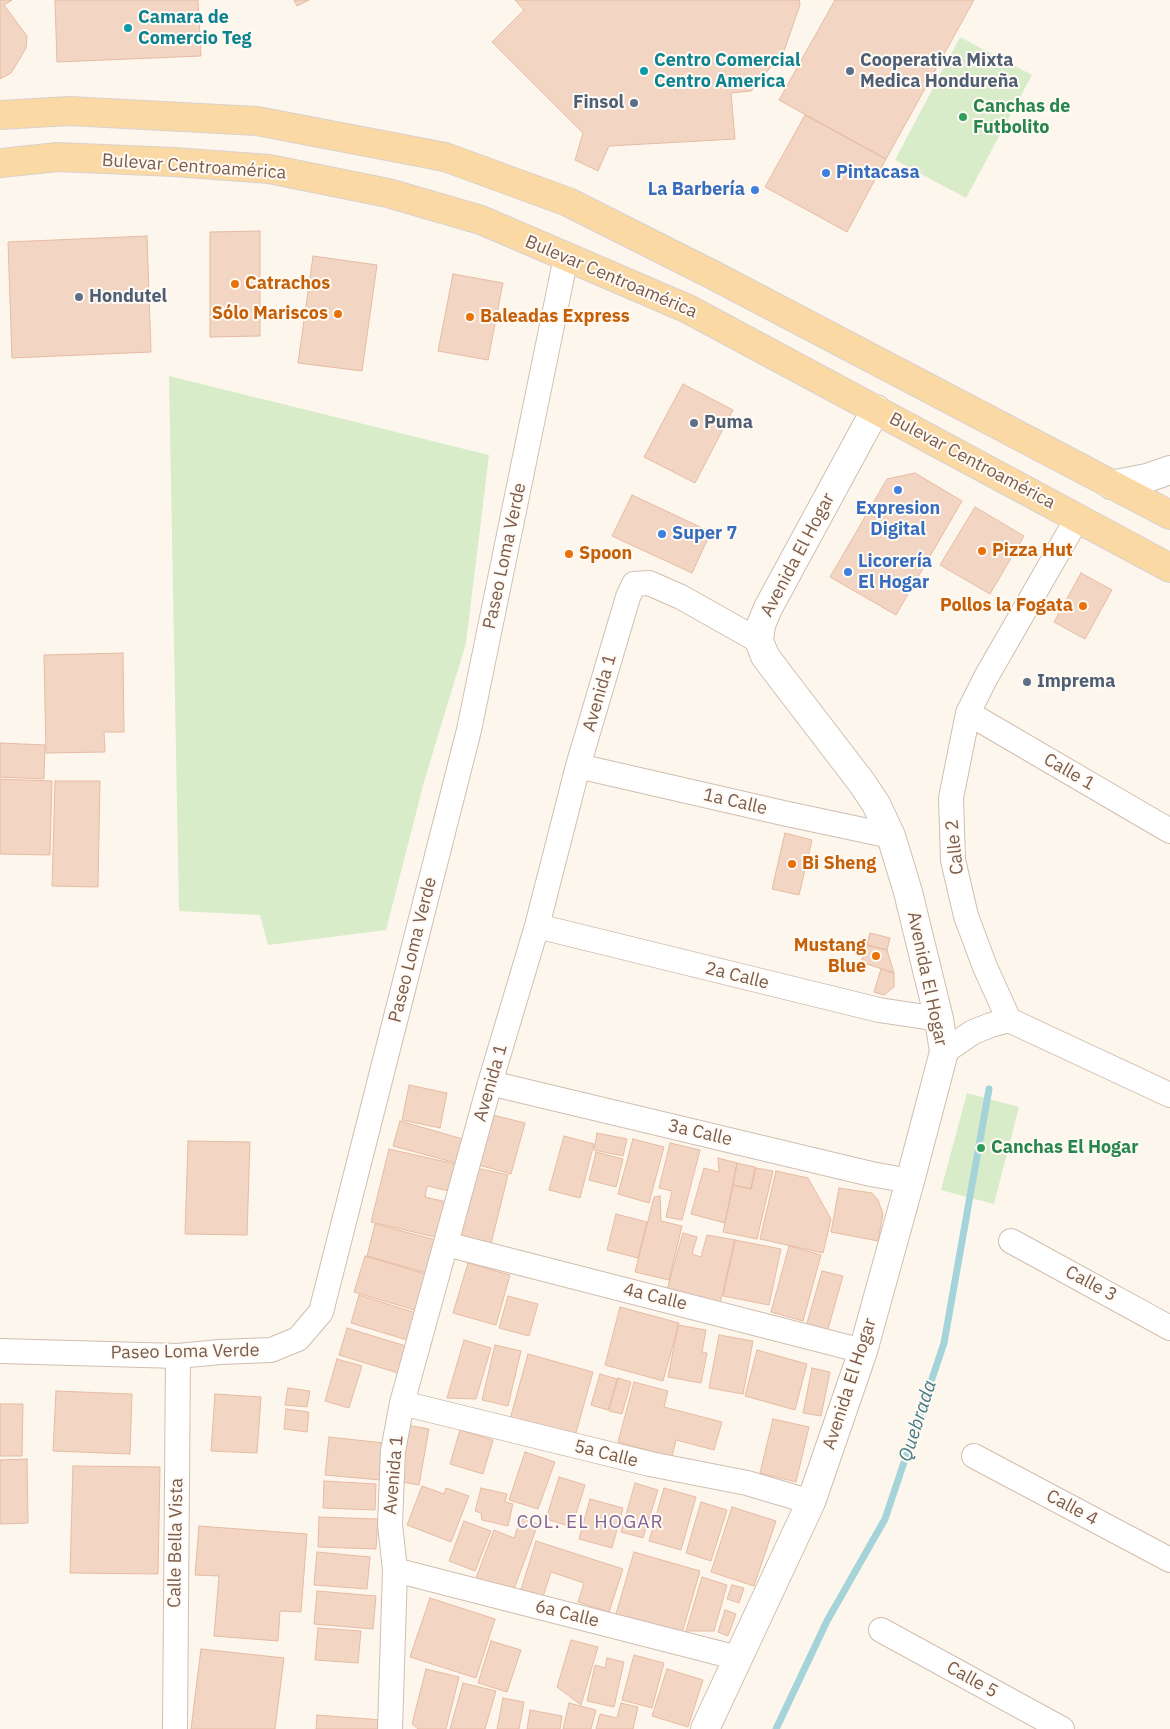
<!DOCTYPE html>
<html>
<head>
<meta charset="utf-8">
<style>
  body { margin:0 }
  canvas { display:block; background:#fdf6ec }
</style>
</head>
<body>
<canvas width="1170" height="1729"></canvas>
<script>
const g = document.querySelector('canvas').getContext('2d');
g.lineJoin = 'round';
function fill(path, color) { g.fillStyle = color; g.fill(path, 'evenodd'); }
const poly = rows => new Path2D(rows.map(r => 'M' + r).join(''));
function stroke(path, color, width, dash) { g.strokeStyle = color; g.lineWidth = width; g.lineCap = dash ? 'butt' : 'round'; g.setLineDash(dash || []); g.stroke(path); }
function write(font, color, halo, rows, align = 'center') {
  g.font = font + ' "IBM Plex Sans",sans-serif'; g.lineWidth = 4; g.setLineDash([]); g.textBaseline = 'middle'; g.strokeStyle = halo; g.fillStyle = color; for (const [text, x, y, turn = 0] of rows) {
    g.save(); g.translate(x, y); g.rotate((+turn || 0) * Math.PI / 180); g.textAlign = isNaN(turn) ? turn : align; if (halo) g.strokeText(text, 0, 0); g.fillText(text, 0, 0); g.restore();
  }
}
const green = poly([
  [960,37,1032,75,966,198,895,160],
  [169,376,489,455,466,643,424,782,386,930,268,945,260,915,179,911],
  [967,1093,1019,1107,994,1204,941,1190]
]);
const stream = poly([
  [776,1729,827,1621,885,1519,944,1343,989,1089]
]);
const building = poly([
  [0,0,12,0,4,5,27,36,26,48,19,60,11,73,0,79,0,0],
  [55,0,198,0,201,56,57,62,55,0],
  [294,0,309,0,297,6,294,0],
  [799,0,800,5,784,51,751,91,731,93,735,139,609,146,598,171,575,160,583,133,492,42,524,10,515,0,799,0],
  [835,0,974,0,886,159,779,100,835,0],
  [805,115,886,159,847,232,765,187,805,115],
  [260,231,260,336,210,337,210,232,260,231],
  [147,236,151,352,12,358,8,242,147,236],
  [313,256,377,265,362,371,298,363,313,256],
  [453,274,503,283,488,360,438,351,453,274],
  [683,384,733,410,695,483,644,457,683,384],
  [915,473,962,501,896,615,830,577,887,479,915,473],
  [632,495,711,532,692,573,612,536,632,495],
  [975,507,1024,536,990,594,940,565,975,507],
  [1081,573,1112,590,1085,639,1054,622,1081,573],
  [123,653,124,732,104,732,105,752,46,753,44,655,123,653],
  [0,743,45,745,44,779,0,777,0,743],
  [0,779,52,781,50,855,0,854,0,779],
  [55,781,100,781,98,887,52,886,55,781],
  [785,833,812,840,799,895,772,889,785,833],
  [870,933,890,938,887,950,867,945,870,933],
  [867,945,887,950,894,973,861,962,867,945],
  [881,969,894,973,894,987,884,995,874,992,881,969],
  [409,1085,447,1093,440,1128,402,1120,409,1085],
  [489,1114,525,1123,511,1174,475,1164,489,1114],
  [400,1121,463,1139,456,1163,393,1146,400,1121],
  [597,1133,627,1139,623,1156,594,1150,597,1133],
  [564,1136,594,1144,580,1198,549,1190,564,1136],
  [633,1139,664,1147,649,1203,618,1194,633,1139],
  [188,1141,250,1142,247,1235,185,1234,188,1141],
  [670,1143,700,1150,682,1220,666,1217,672,1191,659,1188,670,1143],
  [389,1149,455,1164,449,1191,427,1186,425,1197,447,1202,439,1238,371,1222,389,1149],
  [596,1152,623,1159,616,1187,589,1180,596,1152],
  [718,1158,737,1163,725,1223,691,1214,704,1168,719,1172,718,1158],
  [737,1163,755,1167,751,1189,733,1185,737,1163],
  [472,1167,508,1175,491,1244,455,1235,472,1167],
  [756,1168,773,1171,757,1239,723,1232,733,1185,751,1189,756,1168],
  [776,1171,808,1178,831,1219,823,1253,760,1239,776,1171],
  [839,1188,872,1193,878,1200,883,1214,878,1241,831,1232,839,1188],
  [660,1196,661,1221,682,1226,669,1280,635,1272,654,1197,660,1196],
  [616,1214,647,1222,638,1258,607,1250,616,1214],
  [375,1224,436,1240,427,1273,367,1256,375,1224],
  [683,1233,697,1237,692,1254,701,1257,707,1235,735,1240,719,1308,666,1293,683,1233],
  [735,1240,781,1249,769,1305,723,1296,735,1240],
  [789,1246,821,1255,803,1321,771,1312,789,1246],
  [365,1256,432,1276,421,1312,354,1292,365,1256],
  [468,1263,510,1275,496,1325,453,1313,468,1263],
  [822,1271,843,1276,826,1336,805,1330,822,1271],
  [359,1295,416,1313,407,1340,351,1323,359,1295],
  [508,1296,538,1304,529,1336,499,1328,508,1296],
  [620,1307,679,1323,663,1381,605,1365,620,1307],
  [678,1325,706,1330,702,1352,707,1353,701,1383,668,1377,678,1325],
  [347,1328,406,1346,398,1373,339,1355,347,1328],
  [719,1335,753,1341,743,1394,709,1388,719,1335],
  [464,1340,491,1348,476,1399,447,1398,464,1340],
  [495,1345,521,1351,508,1406,482,1400,495,1345],
  [757,1350,807,1364,795,1410,745,1396,757,1350],
  [528,1354,593,1372,574,1440,509,1423,528,1354],
  [337,1359,362,1366,349,1408,325,1401,337,1359],
  [812,1368,830,1372,821,1416,803,1413,812,1368],
  [600,1374,617,1379,608,1410,591,1405,600,1374],
  [618,1378,631,1382,622,1414,609,1411,618,1378],
  [634,1382,668,1391,664,1407,722,1422,714,1450,676,1440,672,1457,618,1442,634,1382],
  [288,1388,310,1391,307,1407,285,1405,288,1388],
  [56,1391,132,1394,130,1454,53,1451,56,1391],
  [215,1394,261,1397,257,1453,211,1451,215,1394],
  [0,1404,23,1404,22,1456,0,1456,0,1404],
  [286,1409,309,1412,307,1432,284,1429,286,1409],
  [773,1419,809,1427,796,1482,760,1473,773,1419],
  [407,1425,429,1429,419,1485,396,1481,407,1425],
  [460,1430,493,1440,483,1474,450,1464,460,1430],
  [329,1437,384,1443,380,1480,325,1475,329,1437],
  [525,1452,555,1462,538,1509,509,1500,525,1452],
  [27,1459,28,1523,0,1524,0,1460,27,1459],
  [73,1466,160,1467,158,1574,70,1573,73,1466],
  [559,1477,585,1485,572,1527,546,1519,559,1477],
  [324,1481,376,1484,375,1510,323,1508,324,1481],
  [635,1483,658,1490,643,1538,621,1532,635,1483],
  [422,1486,444,1494,446,1488,469,1496,451,1542,407,1525,422,1486],
  [481,1488,507,1494,505,1502,513,1504,508,1526,482,1520,481,1513,475,1511,481,1488],
  [664,1488,696,1497,681,1550,649,1541,664,1488],
  [590,1499,623,1508,612,1548,579,1539,590,1499],
  [701,1502,727,1510,711,1561,686,1553,701,1502],
  [732,1507,776,1521,754,1586,711,1572,732,1507],
  [319,1517,378,1519,376,1549,318,1547,319,1517],
  [521,1518,538,1524,513,1592,476,1578,494,1530,514,1538,521,1518],
  [464,1521,491,1531,475,1571,449,1561,464,1521],
  [199,1526,307,1534,301,1612,280,1611,278,1641,214,1636,219,1576,195,1575,199,1526],
  [536,1541,623,1569,609,1612,578,1602,584,1583,551,1572,542,1600,520,1593,536,1541],
  [317,1552,370,1557,367,1589,314,1585,317,1552],
  [634,1552,700,1571,682,1633,616,1614,634,1552],
  [702,1577,727,1585,714,1631,686,1631,702,1577],
  [732,1585,744,1588,739,1603,727,1599,732,1585],
  [317,1591,376,1596,373,1629,314,1624,317,1591],
  [430,1598,495,1619,476,1678,410,1657,430,1598],
  [725,1610,736,1614,728,1636,718,1632,725,1610],
  [318,1628,361,1631,358,1663,315,1660,318,1628],
  [571,1640,598,1647,581,1705,557,1687,571,1640],
  [491,1641,521,1650,507,1692,478,1683,491,1641],
  [201,1649,284,1658,275,1729,191,1729,201,1649],
  [634,1655,664,1663,652,1708,622,1700,634,1655],
  [607,1658,624,1662,614,1707,587,1701,595,1665,605,1668,607,1658],
  [426,1669,459,1677,446,1729,418,1729,412,1724,426,1669],
  [667,1669,703,1680,688,1727,652,1716,667,1669],
  [463,1683,496,1691,485,1729,450,1729,463,1683],
  [503,1698,524,1702,519,1729,497,1729,503,1698],
  [569,1703,596,1710,591,1729,563,1729,569,1703],
  [621,1703,638,1707,633,1729,596,1729,600,1714,617,1718,621,1703],
  [530,1710,562,1716,560,1729,527,1729,530,1710],
  [317,1715,381,1720,380,1729,316,1729,317,1715]
]);
const minor = poly([
  [1078,517,986,677,968,713,951,798,953,860,966,916,985,967,1009,1020,1170,1095],
  [968,713,1170,831],
  [578,766,783,813,891,836],
  [537,926,879,1010,939,1019],
  [944,1052,973,1032,991,1025,1009,1020],
  [490,1083,871,1174,910,1181],
  [1011,1241,1170,1328],
  [446,1244,863,1351],
  [0,1351,178,1356,220,1352,271,1350,298,1339,321,1312,469,730,566,257],
  [402,1403,650,1464,747,1483,811,1502],
  [974,1456,1170,1560],
  [395,1570,738,1658],
  [881,1630,1062,1729],
  [175,1729,178,1356],
  [390,1729,395,1570,390,1524,393,1451,402,1403,490,1083,537,926,578,766,628,597,634,584,649,583,681,597,759,641]
]);
const tertiary = poly([
  [1111,485,1147,478,1170,470],
  [705,1729,811,1502,863,1351,910,1181,944,1052,939,1019,908,892,891,836,876,804,862,783,780,676,765,656,759,641,761,625,768,608,876,409]
]);
const primary = poly([
  [0,115,69,111,257,121,445,157,568,202,715,276,1170,515],
  [0,163,58,157,174,162,269,169,388,193,481,220,688,309,1170,568]
]);
const markers = [
  [128,28,5,"#0f9aa8"],
  [644,71,5,"#0f9aa8"],
  [850,71,5,"#5c6f8a"],
  [634,103,5,"#5c6f8a"],
  [963,117,5,"#2e9e5b"],
  [826,173,5,"#3f7fe0"],
  [755,190,5,"#3f7fe0"],
  [235,284,5,"#e8710a"],
  [79,297,5,"#5c6f8a"],
  [338,314,5,"#e8710a"],
  [470,317,5,"#e8710a"],
  [694,423,5,"#5c6f8a"],
  [898,490,5,"#3f7fe0"],
  [662,534,5,"#3f7fe0"],
  [982,551,5,"#e8710a"],
  [569,554,5,"#e8710a"],
  [848,572,5,"#3f7fe0"],
  [1083,606,5,"#e8710a"],
  [1027,682,5,"#5c6f8a"],
  [792,864,5,"#e8710a"],
  [876,956,5,"#e8710a"],
  [981,1148,5,"#2e9e5b"]
];
const cultureNames = [
  ["Camara de",138,18],
  ["Comercio Teg",138,39],
  ["Centro Comercial",654,61],
  ["Centro America",654,82]
];
const serviceNames = [
  ["Cooperativa Mixta",860,61],
  ["Medica Hondureña",860,82],
  ["Finsol",624,103,"right"],
  ["Hondutel",89,297],
  ["Puma",704,423],
  ["Imprema",1037,682]
];
const leisureNames = [
  ["Canchas de",973,107],
  ["Futbolito",973,128],
  ["Canchas El Hogar",991,1148]
];
const streetNames = [
  ["Bulevar Centroamérica",194,167,4],
  ["Bulevar Centroamérica",611,277,23],
  ["Bulevar Centroamérica",972,461,28],
  ["Avenida El Hogar",798,555,-62],
  ["Paseo Loma Verde",505,556,-78],
  ["Avenida 1",600,693,-74],
  ["Calle 1",1069,772,30],
  ["1a Calle",735,802,13],
  ["Calle 2",955,847,-96],
  ["Paseo Loma Verde",413,950,-76],
  ["2a Calle",737,976,14],
  ["Avenida El Hogar",927,979,78],
  ["Avenida 1",491,1083,-74],
  ["3a Calle",700,1133,13],
  ["Calle 3",1091,1284,28],
  ["4a Calle",655,1297,14],
  ["Paseo Loma Verde",185,1352,-1],
  ["Avenida El Hogar",850,1384,-72],
  ["5a Calle",606,1454,14],
  ["Avenida 1",394,1475,-85],
  ["Calle 4",1072,1508,28],
  ["Calle Bella Vista",176,1543,-89],
  ["6a Calle",567,1614,14],
  ["Calle 5",972,1680,29]
];
const shopNames = [
  ["Pintacasa",836,173],
  ["La Barbería",745,190,"right"],
  ["Expresion",898,509,"center"],
  ["Digital",898,530,"center"],
  ["Super 7",672,534],
  ["Licorería",858,562],
  ["El Hogar",858,583]
];
const foodNames = [
  ["Catrachos",245,284],
  ["Sólo Mariscos",328,314,"right"],
  ["Baleadas Express",480,317],
  ["Pizza Hut",992,551],
  ["Spoon",579,554],
  ["Pollos la Fogata",1073,606,"right"],
  ["Bi Sheng",802,864],
  ["Mustang",866,946,"right"],
  ["Blue",866,967,"right"]
];
const waterNames = [
  ["Quebrada",918,1421,-72]
];
const neighbourhoodNames = [
  ["COL. EL HOGAR",590,1523]
];
fill(green, '#d8ecc9');
stroke(stream, '#a5d3da', 7);
fill(building, '#f3d5c3');
stroke(building, '#e6bba3', 1);
stroke(minor, '#d1beb0', 26);
stroke(tertiary, '#d1beb0', 30);
stroke(primary, '#dad1cd', 30);
stroke(minor, '#fff', 24);
stroke(tertiary, '#fff', 28);
stroke(primary, '#fbd9a5', 28);
for (const [x, y, r, color] of markers) { const dot = new Path2D(); dot.arc(x, y, r, 0, 2 * Math.PI); g.fillStyle = color; g.fill(dot); stroke(dot, '#fffaf3', 2); }
write('bold 18px', '#0d838f', '#fffaf3', cultureNames, 'left');
write('bold 18px', '#4e5e75', '#fffaf3', serviceNames, 'left');
write('bold 18px', '#27864d', '#fffaf3', leisureNames, 'left');
write('18px', '#7a5c4d', '#fffaf3', streetNames);
write('bold 18px', '#366cbe', '#fffaf3', shopNames, 'left');
write('bold 18px', '#c56008', '#fffaf3', foodNames, 'left');
write('italic 19px', '#437c86', '#fffaf3', waterNames);
g.letterSpacing = '1px';
write('19px', '#846695', '#fffaf3', neighbourhoodNames);
g.letterSpacing = '0px';
</script>
</body>
</html>
